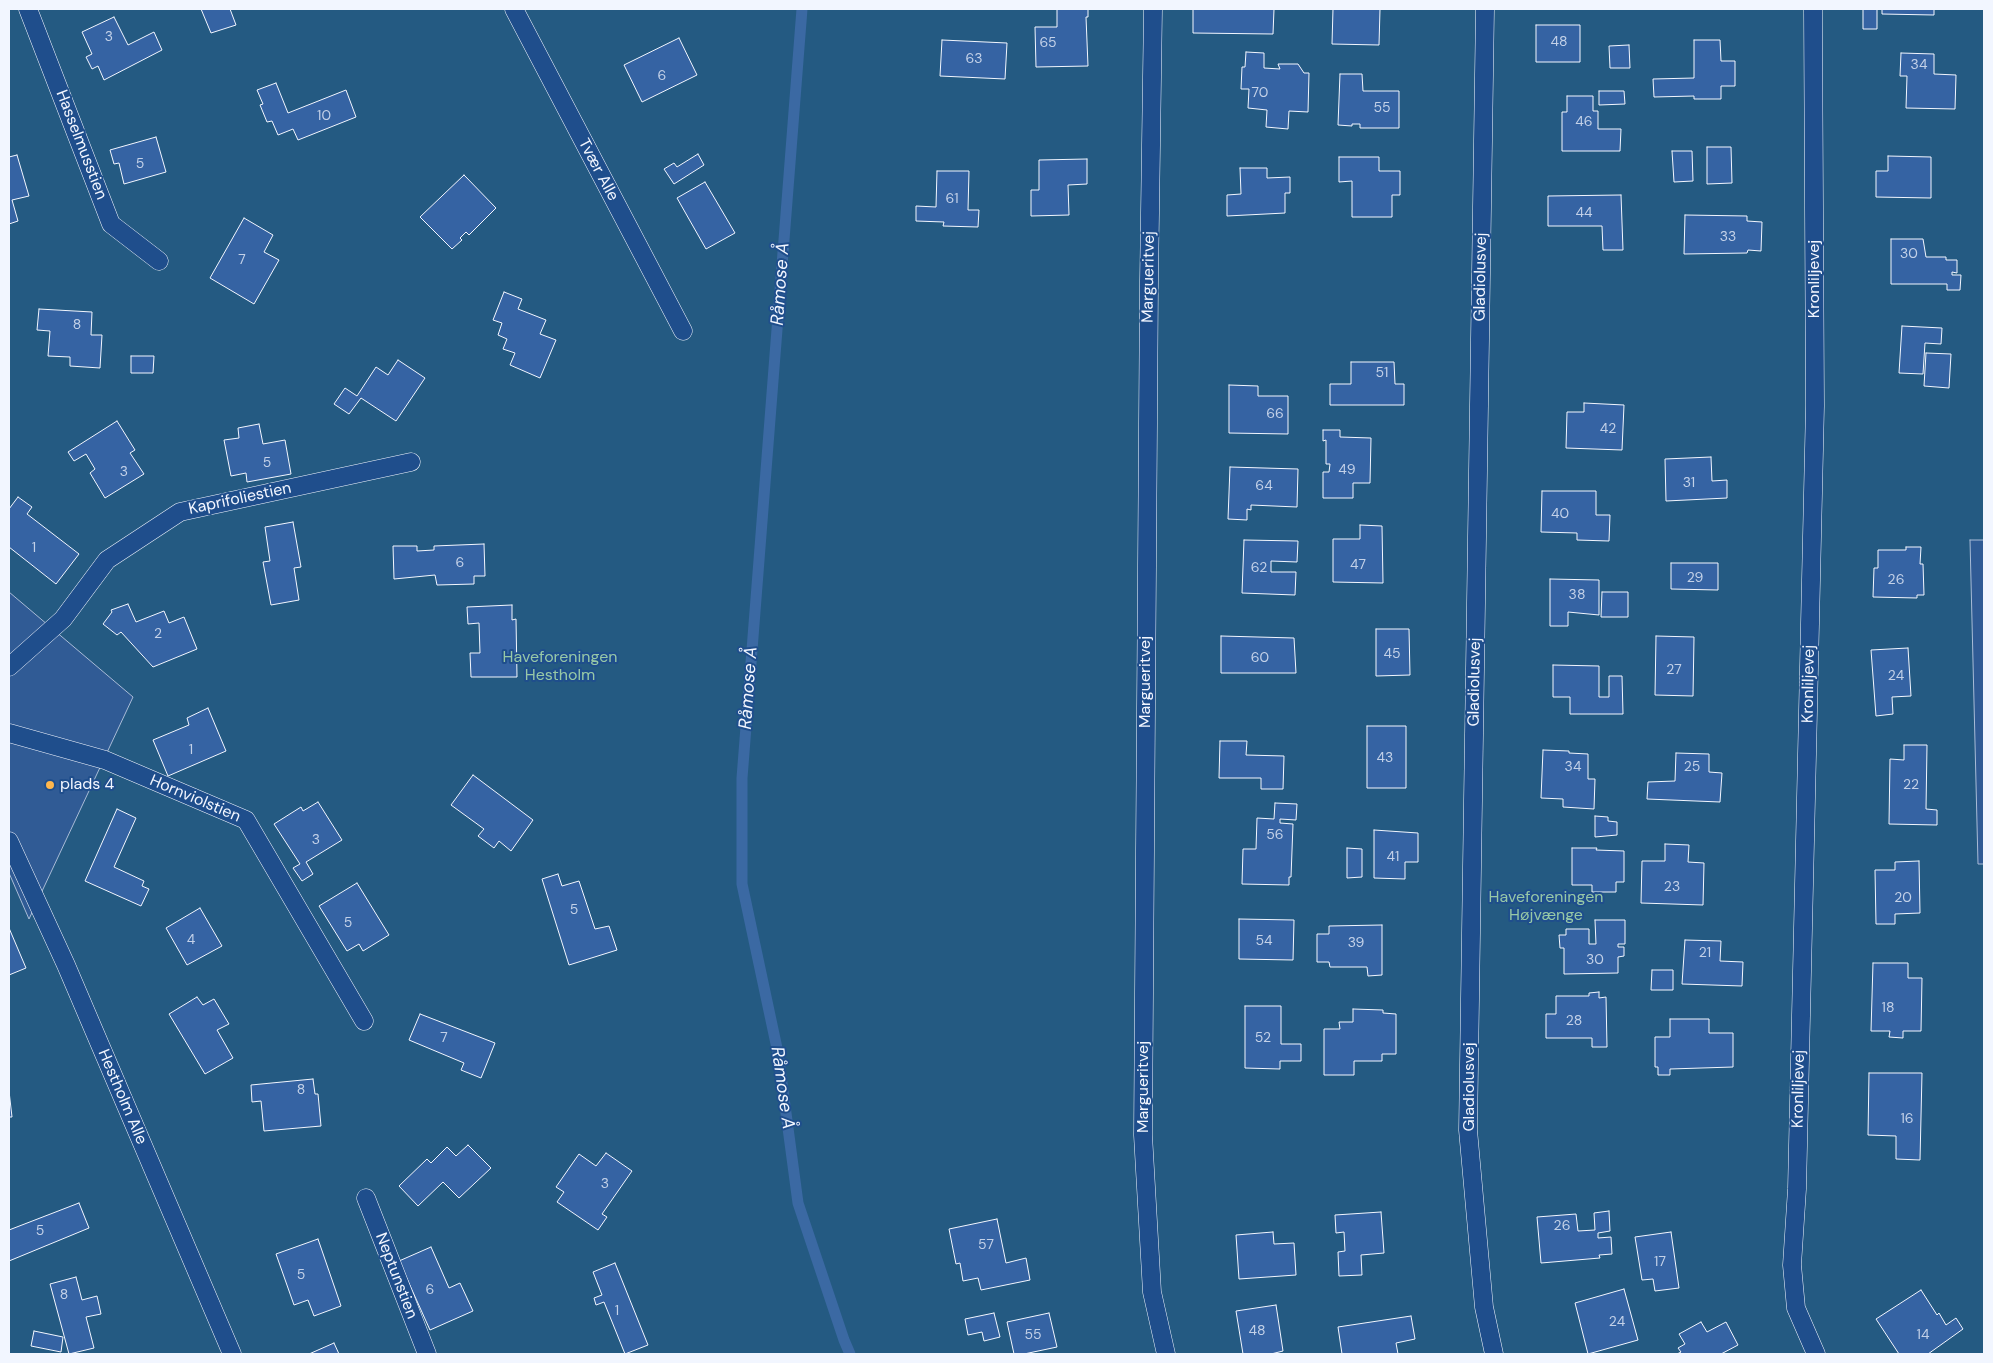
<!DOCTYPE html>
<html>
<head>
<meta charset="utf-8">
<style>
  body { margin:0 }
  #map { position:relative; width:1993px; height:1363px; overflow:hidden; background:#1f4e8c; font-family:"DM Sans",sans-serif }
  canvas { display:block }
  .frame { position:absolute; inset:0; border:10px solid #f2f6ff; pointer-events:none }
</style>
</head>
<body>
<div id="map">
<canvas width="1993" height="1363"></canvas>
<div class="frame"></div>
</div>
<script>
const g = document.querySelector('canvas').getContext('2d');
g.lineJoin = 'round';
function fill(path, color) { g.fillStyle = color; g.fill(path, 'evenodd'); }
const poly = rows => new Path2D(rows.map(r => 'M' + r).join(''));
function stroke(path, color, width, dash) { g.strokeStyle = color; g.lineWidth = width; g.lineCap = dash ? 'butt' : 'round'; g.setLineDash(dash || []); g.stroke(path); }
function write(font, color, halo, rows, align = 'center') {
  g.font = font + ' "DM Sans",sans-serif'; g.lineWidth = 4; g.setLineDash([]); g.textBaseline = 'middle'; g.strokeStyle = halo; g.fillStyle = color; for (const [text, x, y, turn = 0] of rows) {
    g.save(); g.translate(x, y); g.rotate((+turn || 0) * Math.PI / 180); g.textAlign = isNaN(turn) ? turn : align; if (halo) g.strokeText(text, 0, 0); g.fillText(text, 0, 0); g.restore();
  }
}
const green = poly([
  [9,9,1984,9,1984,1354,9,1354,9,9]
]);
const parking = poly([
  [1970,540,1984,540,1984,864,1978,864,1970,540],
  [9,592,133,697,29,919,9,873,9,592]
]);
const stream = poly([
  [802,9,742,778,742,884,778,1053,798,1203,844,1340,850,1354]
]);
const building = poly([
  [201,9,230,9,236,25,211,33,201,9],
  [1057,9,1088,9,1088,17,1086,17,1088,66,1036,67,1035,27,1057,27,1057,9],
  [1193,9,1274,9,1273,34,1193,33,1193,9],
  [1333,9,1380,9,1379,45,1332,44,1333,9],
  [1863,9,1877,9,1877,29,1863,29,1863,9],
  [1882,9,1934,9,1934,15,1882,14,1882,9],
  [114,17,128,45,154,32,162,50,104,80,98,66,92,69,86,57,92,54,82,32,114,17],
  [1536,25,1580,25,1580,62,1536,62,1536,25],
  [679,38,697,75,642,102,624,65,679,38],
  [942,40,1007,43,1005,79,940,76,942,40],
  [1694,40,1720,40,1721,61,1735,61,1735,86,1721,86,1721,99,1694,99,1694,96,1654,97,1653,79,1694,78,1694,40],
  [1629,45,1630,68,1610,68,1609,46,1629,45],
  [1246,52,1264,53,1264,68,1280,69,1278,64,1298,64,1304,73,1309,73,1308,112,1289,111,1288,129,1266,127,1267,110,1248,108,1249,89,1241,89,1242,67,1245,67,1246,52],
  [1901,53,1934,54,1934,74,1956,75,1955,109,1906,108,1907,76,1900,76,1901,53],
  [1340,74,1362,74,1363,91,1399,91,1399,128,1360,128,1360,124,1352,124,1352,126,1338,125,1340,74],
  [276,83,288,113,346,90,356,117,298,140,293,129,278,135,272,121,267,122,260,105,263,104,257,90,276,83],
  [1599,91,1624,91,1625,104,1599,105,1599,91],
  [1567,96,1593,96,1593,111,1598,111,1598,129,1621,129,1620,151,1562,151,1562,112,1567,112,1567,96],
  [156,137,166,172,124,184,119,163,114,164,110,150,156,137],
  [1707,147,1731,147,1732,183,1707,184,1707,147],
  [1672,151,1692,151,1693,181,1674,182,1672,151],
  [698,154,704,165,674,184,664,169,674,163,677,167,698,154],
  [17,155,29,196,12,200,18,221,9,224,9,157,17,155],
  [1888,156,1931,157,1931,198,1876,197,1876,171,1888,171,1888,156],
  [1339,157,1379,157,1379,171,1400,171,1400,195,1392,195,1392,217,1352,217,1352,181,1339,182,1339,157],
  [1087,159,1087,184,1068,185,1069,215,1031,216,1031,190,1039,190,1039,160,1087,159],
  [1240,168,1267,168,1267,178,1290,177,1290,193,1285,193,1285,213,1227,216,1227,195,1241,194,1240,168],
  [937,171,969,171,968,210,979,210,978,227,943,226,944,222,916,221,916,206,936,207,937,171],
  [464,175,496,208,469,235,466,232,460,238,462,240,452,249,420,217,464,175],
  [705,182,735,233,706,249,677,198,705,182],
  [1621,195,1623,250,1603,250,1602,226,1548,226,1548,196,1621,195],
  [1685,215,1747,216,1747,221,1762,222,1761,251,1748,250,1747,253,1684,254,1685,215],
  [244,218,273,235,264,252,279,260,254,304,210,278,244,218],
  [1891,239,1923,239,1926,257,1946,257,1946,260,1957,260,1957,273,1952,272,1952,275,1961,275,1960,290,1947,290,1947,284,1891,284,1891,239],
  [504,292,522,299,518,309,546,320,540,334,556,340,540,378,510,365,515,353,503,349,507,339,498,335,502,323,493,320,504,292],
  [39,309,92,312,91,335,102,335,100,368,70,366,70,357,48,356,50,331,37,330,39,309],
  [1902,326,1942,328,1941,344,1925,343,1923,374,1899,373,1902,326],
  [1926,353,1951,354,1949,388,1924,386,1926,353],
  [131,356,154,356,153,373,131,373,131,356],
  [398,360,425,378,396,421,361,398,349,414,334,404,345,388,357,396,376,367,388,375,398,360],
  [1351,362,1394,362,1395,384,1404,384,1404,405,1330,405,1330,384,1351,384,1351,362],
  [1229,385,1258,386,1258,396,1288,396,1288,434,1229,433,1229,385],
  [1584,403,1624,405,1622,450,1566,448,1567,412,1584,412,1584,403],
  [117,421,135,450,130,453,144,474,105,498,90,473,95,469,86,454,74,461,68,452,117,421],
  [259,424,263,444,285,440,291,474,247,482,246,473,231,476,224,440,239,438,238,428,259,424],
  [1323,430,1340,430,1340,437,1371,438,1370,483,1353,483,1353,498,1323,498,1323,472,1329,472,1330,464,1326,464,1326,440,1323,441,1323,430],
  [1711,457,1712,481,1727,480,1727,498,1666,501,1665,459,1711,457],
  [1230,467,1298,469,1297,507,1251,505,1251,510,1247,509,1247,520,1228,519,1230,467],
  [1542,491,1596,491,1596,515,1610,515,1609,541,1577,540,1577,533,1541,532,1542,491],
  [18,497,32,507,27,514,79,554,56,584,9,547,9,509,18,497],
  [293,522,301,567,294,568,299,600,271,605,263,562,270,561,265,527,293,522],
  [1360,525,1382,526,1383,583,1333,582,1333,539,1360,539,1360,525],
  [1244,540,1298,541,1297,562,1271,561,1271,572,1296,572,1295,595,1242,593,1244,540],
  [484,544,485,576,474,576,474,584,437,585,435,575,394,579,393,546,417,546,417,551,434,550,434,546,484,544],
  [1906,547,1921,547,1920,564,1923,564,1924,595,1917,595,1917,598,1873,597,1874,568,1878,568,1878,550,1906,550,1906,547],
  [1671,563,1718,563,1718,590,1671,589,1671,563],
  [1550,579,1599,580,1599,615,1568,612,1568,626,1550,626,1550,579],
  [1602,592,1628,592,1628,617,1601,617,1602,592],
  [128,604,136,622,164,611,169,623,184,617,197,649,153,667,121,632,117,635,103,624,112,612,111,610,128,604],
  [512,605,512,620,516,619,517,677,471,677,470,653,480,653,479,623,468,624,467,607,512,605],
  [1376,629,1409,629,1410,675,1376,676,1376,629],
  [1221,636,1294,638,1296,673,1221,673,1221,636],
  [1656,636,1694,637,1693,696,1655,695,1656,636],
  [1908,648,1911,696,1892,697,1893,714,1876,716,1871,650,1908,648],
  [1553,665,1599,666,1599,697,1609,697,1609,676,1622,676,1623,714,1570,714,1570,697,1553,697,1553,665],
  [208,708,226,751,168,776,153,740,189,725,187,718,208,708],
  [1367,726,1406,726,1406,788,1367,788,1367,726],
  [1220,741,1247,741,1246,755,1284,756,1283,789,1261,789,1261,778,1219,778,1220,741],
  [1904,745,1927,745,1926,809,1937,810,1937,825,1889,824,1890,759,1904,760,1904,745],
  [1543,750,1569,751,1569,753,1588,754,1588,779,1595,779,1594,809,1563,807,1563,799,1541,798,1543,750],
  [1676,753,1709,754,1709,772,1722,773,1720,802,1647,799,1648,782,1675,781,1676,753],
  [473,775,533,820,511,851,499,841,494,848,478,836,484,829,451,805,473,775],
  [318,802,342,840,306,862,313,874,302,881,293,868,300,864,274,824,301,807,303,811,318,802],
  [1275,803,1297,804,1296,820,1280,819,1280,823,1293,824,1291,877,1289,877,1289,885,1242,884,1243,849,1256,849,1257,818,1274,819,1275,803],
  [117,809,136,818,114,867,144,881,142,886,149,889,141,906,85,881,117,809],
  [1595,816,1608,817,1608,821,1617,822,1617,835,1595,837,1595,816],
  [1374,830,1418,833,1418,862,1405,862,1405,879,1374,878,1374,830],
  [1665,844,1689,845,1688,862,1704,863,1703,905,1641,903,1642,861,1665,861,1665,844],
  [1347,848,1362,849,1362,877,1347,878,1347,848],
  [1572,848,1597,848,1596,850,1624,851,1624,882,1616,882,1616,892,1592,892,1592,885,1572,885,1572,848],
  [1919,861,1920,913,1895,914,1895,924,1876,924,1875,870,1895,870,1895,862,1919,861],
  [558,874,562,886,579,881,595,929,609,926,617,950,569,965,542,879,558,874],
  [357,883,389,935,363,951,359,944,347,951,319,906,357,883],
  [200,908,222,946,187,965,166,928,200,908],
  [1239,919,1294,920,1293,960,1239,959,1239,919],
  [1595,920,1625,920,1625,944,1618,944,1618,947,1624,947,1624,956,1618,957,1618,973,1564,974,1564,948,1560,948,1559,935,1566,935,1566,929,1589,929,1589,944,1596,944,1595,920],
  [1382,925,1382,975,1368,976,1367,967,1330,967,1329,962,1317,962,1317,934,1329,934,1329,926,1382,925],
  [9,928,26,968,9,975,9,928],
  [1685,940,1721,941,1720,961,1743,962,1742,986,1682,984,1685,940],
  [1873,963,1908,963,1908,978,1922,978,1921,1031,1903,1031,1903,1038,1889,1037,1890,1031,1871,1031,1873,963],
  [1652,970,1673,970,1673,990,1651,990,1652,970],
  [1599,992,1599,998,1606,997,1607,1047,1592,1047,1592,1038,1546,1038,1546,1014,1556,1014,1556,996,1589,996,1589,993,1599,992],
  [197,997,203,1005,214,999,229,1024,217,1030,233,1058,205,1074,169,1014,197,997],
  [1245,1006,1281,1006,1281,1044,1301,1044,1301,1061,1280,1061,1280,1069,1245,1068,1245,1006],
  [1353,1009,1383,1010,1383,1013,1396,1014,1396,1054,1382,1054,1382,1061,1354,1061,1354,1075,1324,1075,1324,1029,1340,1029,1339,1022,1353,1022,1353,1009],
  [420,1014,495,1043,481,1078,461,1070,464,1063,409,1040,420,1014],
  [1670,1019,1709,1019,1709,1033,1733,1033,1733,1067,1670,1069,1670,1075,1658,1075,1658,1067,1655,1067,1655,1037,1670,1037,1670,1019],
  [1869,1073,1922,1073,1920,1160,1896,1159,1896,1136,1868,1135,1869,1073],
  [313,1079,315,1094,318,1094,321,1126,264,1131,261,1101,252,1102,251,1085,313,1079],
  [9,1091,12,1117,9,1117,9,1091],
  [468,1145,491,1168,459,1198,443,1182,418,1206,399,1186,427,1159,431,1163,447,1147,456,1156,468,1145],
  [606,1153,632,1171,602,1214,607,1217,598,1230,557,1202,564,1192,556,1187,579,1154,596,1166,606,1153],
  [79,1203,89,1228,9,1261,9,1230,79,1203],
  [1609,1211,1610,1231,1598,1233,1598,1238,1611,1237,1612,1254,1599,1255,1600,1258,1541,1263,1537,1217,1576,1214,1578,1231,1595,1230,1594,1213,1609,1211],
  [1381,1212,1384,1253,1361,1255,1362,1275,1339,1276,1338,1252,1345,1251,1344,1232,1336,1233,1335,1215,1381,1212],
  [997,1219,1006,1263,1026,1258,1030,1280,981,1290,978,1278,963,1281,960,1263,956,1264,949,1229,997,1219],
  [1273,1232,1274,1244,1294,1243,1296,1275,1239,1279,1236,1235,1273,1232],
  [1671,1232,1679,1288,1655,1291,1653,1279,1642,1280,1635,1237,1671,1232],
  [318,1239,341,1306,314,1316,308,1300,294,1305,276,1254,318,1239],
  [431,1247,449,1288,460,1283,473,1311,430,1330,399,1261,431,1247],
  [615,1263,648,1345,625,1354,604,1302,596,1305,594,1298,602,1295,593,1272,615,1263],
  [76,1277,82,1300,97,1296,101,1314,86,1317,94,1348,69,1354,50,1284,76,1277],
  [1624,1289,1638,1340,1588,1354,1575,1303,1624,1289],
  [1921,1290,1937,1315,1939,1313,1946,1325,1956,1318,1963,1329,1928,1354,1899,1354,1876,1319,1921,1290],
  [1276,1305,1283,1351,1271,1354,1243,1354,1236,1311,1276,1305],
  [994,1313,1000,1337,984,1341,982,1332,968,1335,965,1319,994,1313],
  [1049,1313,1057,1347,1024,1354,1014,1354,1007,1322,1049,1313],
  [1411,1316,1415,1339,1396,1343,1398,1354,1342,1354,1338,1327,1411,1316],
  [1701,1322,1707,1332,1726,1322,1738,1345,1721,1354,1677,1354,1681,1352,1678,1348,1685,1344,1679,1334,1701,1322],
  [34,1331,63,1337,61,1352,31,1346,34,1331],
  [334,1343,339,1354,309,1354,334,1343]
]);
const lane = poly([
  [28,9,111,224,159,261],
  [514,9,683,331],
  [1153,9,1149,281,1143,1135,1152,1292,1166,1354],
  [1485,9,1468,1130,1484,1307,1494,1354],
  [1813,9,1815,406,1797,1189,1792,1265,1796,1308,1816,1354],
  [9,667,63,619,107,560,180,512,411,462],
  [9,733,105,760,246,820,364,1021],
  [9,841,66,965,232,1354],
  [366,1198,427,1354]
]);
const markers = [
  [50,785,5,"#ffb74d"]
];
const numberNames = [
  ["3",109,37],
  ["48",1559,42],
  ["65",1048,43],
  ["63",974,59],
  ["34",1919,65],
  ["6",662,76],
  ["70",1260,93],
  ["55",1382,108],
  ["10",324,116],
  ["46",1584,122],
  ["5",140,164],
  ["61",952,199],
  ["44",1584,213],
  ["33",1728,237],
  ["30",1909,254],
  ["7",242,260],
  ["8",77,325],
  ["51",1382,373],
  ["66",1275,414],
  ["42",1608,429],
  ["5",267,463],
  ["49",1347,470],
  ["3",124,472],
  ["31",1689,483],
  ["64",1264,486],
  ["40",1560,514],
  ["1",34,548],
  ["6",460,563],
  ["47",1358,565],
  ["62",1259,568],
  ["29",1695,578],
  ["26",1896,580],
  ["38",1577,595],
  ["2",158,634],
  ["45",1392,654],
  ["60",1260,658],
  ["27",1674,670],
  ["24",1896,676],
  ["1",191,750],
  ["43",1385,758],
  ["34",1573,767],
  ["25",1692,767],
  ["22",1911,785],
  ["56",1275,835],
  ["3",316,840],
  ["41",1393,857],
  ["23",1672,887],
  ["20",1903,898],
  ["5",574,910],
  ["5",348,923],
  ["4",191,940],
  ["54",1264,941],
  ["39",1356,943],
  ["21",1705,953],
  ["30",1595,960],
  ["18",1888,1008],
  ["28",1574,1021],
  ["7",444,1038],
  ["52",1263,1038],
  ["8",301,1090],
  ["16",1907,1119],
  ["3",605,1184],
  ["26",1562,1226],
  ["5",40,1231],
  ["57",986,1245],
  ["17",1660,1262],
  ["5",301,1275],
  ["6",430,1290],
  ["8",64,1295],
  ["1",617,1311],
  ["24",1617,1322],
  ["48",1257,1331],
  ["55",1033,1335],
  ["14",1923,1335]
];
const streetNames = [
  ["Hasselmusstien",81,145,69],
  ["Tvær Alle",598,170,62],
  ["Margueritvej",1149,277,-89],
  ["Gladiolusvej",1481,277,-89],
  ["Kronliljevej",1815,279,-90],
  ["Kaprifoliestien",240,499,-12],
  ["Margueritvej",1146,682,-90],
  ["Gladiolusvej",1475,682,-89],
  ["Kronliljevej",1809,684,-89],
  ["Hornviolstien",195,799,23],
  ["Margueritvej",1144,1087,-90],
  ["Gladiolusvej",1470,1087,-90],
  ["Kronliljevej",1799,1089,-89],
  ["Hestholm Alle",122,1097,67],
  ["Neptunstien",396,1276,69]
];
const parkNames = [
  ["Haveforeningen",560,658],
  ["Hestholm",560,676],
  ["Haveforeningen",1546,898],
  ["Højvænge",1546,916]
];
const poiNames = [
  ["plads 4",60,785]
];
const waterNames = [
  ["Råmose Å",781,284,-86],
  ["Råmose Å",749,688,-86],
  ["Råmose Å",782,1088,82]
];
fill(green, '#245a82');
stroke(green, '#a8bbd7', 1);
fill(parking, '#305b95');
stroke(parking, '#a8bbd7', 1);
stroke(stream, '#3b69a3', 11);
fill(building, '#3563a3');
stroke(building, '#f2f6ff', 1);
stroke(lane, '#f2f6ff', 19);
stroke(lane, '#1f4e8c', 18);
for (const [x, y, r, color] of markers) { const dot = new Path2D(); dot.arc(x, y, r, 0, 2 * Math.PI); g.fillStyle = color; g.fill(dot); stroke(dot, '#1f4e8c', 2); }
write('14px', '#c3d1e8', null, numberNames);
write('16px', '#f2f6ff', '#1f4e8c', streetNames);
write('16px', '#97c8a6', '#1f4e8c', parkNames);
write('16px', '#f2f6ff', '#1f4e8c', poiNames, 'left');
write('italic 18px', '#f2f6ff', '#1f4e8c', waterNames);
</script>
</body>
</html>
